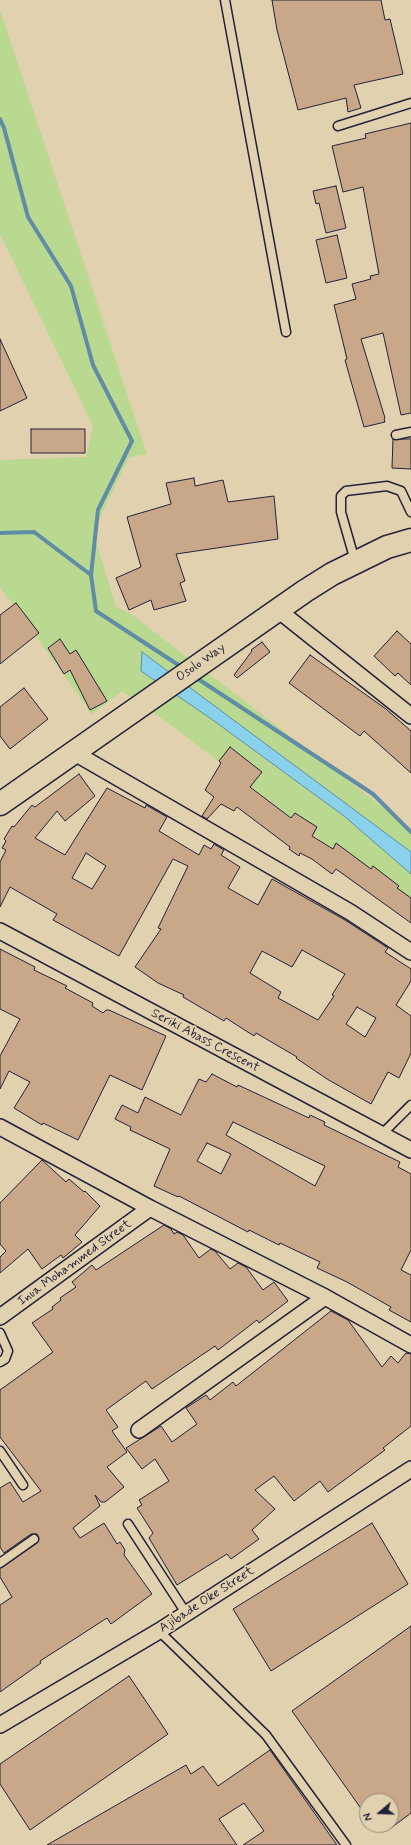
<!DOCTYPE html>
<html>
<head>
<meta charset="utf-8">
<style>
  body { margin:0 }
  #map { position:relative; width:411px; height:1845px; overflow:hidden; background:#e2d1ae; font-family:Mynerve,sans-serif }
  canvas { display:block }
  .north { position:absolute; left:359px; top:1793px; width:40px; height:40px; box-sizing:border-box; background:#e2d1ae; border:1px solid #958b80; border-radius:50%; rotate:251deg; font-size:11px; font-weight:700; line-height:16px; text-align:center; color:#22223b }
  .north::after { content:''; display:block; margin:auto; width:14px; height:18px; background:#22223b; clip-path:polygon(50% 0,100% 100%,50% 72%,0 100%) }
</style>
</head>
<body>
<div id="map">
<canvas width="411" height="1845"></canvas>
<div class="north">N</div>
</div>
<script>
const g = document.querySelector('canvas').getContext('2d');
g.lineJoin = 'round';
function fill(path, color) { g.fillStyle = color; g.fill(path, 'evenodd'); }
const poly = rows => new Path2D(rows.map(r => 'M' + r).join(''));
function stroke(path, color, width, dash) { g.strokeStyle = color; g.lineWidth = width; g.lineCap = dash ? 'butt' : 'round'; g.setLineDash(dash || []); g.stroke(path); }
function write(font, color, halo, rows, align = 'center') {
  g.font = font + ' Mynerve,sans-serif'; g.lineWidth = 3.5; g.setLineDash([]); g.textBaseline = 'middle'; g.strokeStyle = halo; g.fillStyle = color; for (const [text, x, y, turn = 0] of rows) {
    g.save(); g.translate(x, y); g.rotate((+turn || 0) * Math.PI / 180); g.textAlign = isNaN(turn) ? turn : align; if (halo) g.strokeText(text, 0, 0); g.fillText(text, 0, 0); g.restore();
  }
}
const green = poly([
  [0,10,147,454,129,457,93,532,116,607,131,614,411,829,411,852,142,652,141,670,210,718,344,816,411,874,411,909,172,726,122,691,92,714,0,587,0,460,86,457,93,426,0,234]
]);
const water = poly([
  [142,652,411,852,411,874,344,816,210,718,141,671,142,652]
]);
const stream = poly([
  [0,119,4,128,28,217,71,286,93,365,132,441,98,510,91,575,96,611,183,668],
  [0,533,34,532,91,575],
  [195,677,373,794,411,832]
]);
const building = poly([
  [272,0,381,0,385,20,390,19,403,74,354,85,361,108,348,112,346,98,298,110,277,30,272,0],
  [411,123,411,413,401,415,383,333,361,339,385,418,384,419,385,422,364,427,345,360,347,359,334,305,356,299,352,284,371,279,370,276,379,274,363,187,343,192,332,146,366,138,365,134,411,123],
  [336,186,346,228,326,233,319,203,316,204,313,191,336,186],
  [337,235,347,278,326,283,316,240,337,235],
  [0,339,27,398,0,411,0,339],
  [31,429,85,429,85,453,31,453,31,429],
  [393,439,411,439,411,469,392,468,393,439],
  [194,478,195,486,223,480,228,502,274,496,278,539,176,554,185,581,180,583,186,601,154,610,151,600,129,610,116,578,141,567,127,517,171,504,166,483,194,478],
  [16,603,39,633,0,664,0,615,16,603],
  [397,631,411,644,411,685,398,673,395,676,374,656,397,631],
  [60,639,70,654,76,650,107,701,90,710,70,670,64,674,48,648,60,639],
  [262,642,270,652,237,678,234,675,252,651,251,650,262,642],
  [310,655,386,709,411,731,411,773,364,731,360,736,289,683,310,655],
  [24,688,48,719,10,749,0,736,0,707,24,688],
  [230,747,262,772,250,787,291,818,295,813,317,827,312,836,333,849,336,843,371,869,373,866,399,886,397,888,411,898,411,923,336,869,332,874,312,859,300,853,299,856,289,849,290,847,237,807,234,811,221,804,207,819,202,816,214,797,205,790,221,763,219,761,230,747],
  [79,774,95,796,65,821,57,811,35,838,65,855,107,788,145,808,146,805,167,817,159,831,199,855,204,845,211,849,214,844,224,850,221,855,240,867,228,888,258,905,272,879,345,920,388,948,385,952,411,969,411,981,396,1005,411,1016,411,1053,399,1078,388,1072,371,1104,327,1079,296,1058,297,1057,256,1033,254,1036,226,1018,224,1021,183,997,184,995,158,983,135,967,161,929,158,928,188,866,173,859,119,956,53,920,57,914,10,887,0,907,0,862,6,850,2,848,6,841,4,839,12,826,14,827,32,805,35,807,79,774],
  [86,853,106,866,92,889,72,878,86,853],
  [302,950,345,974,332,995,334,996,318,1020,278,998,281,992,250,973,262,951,292,967,302,950],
  [357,1007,376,1018,365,1037,346,1024,357,1007],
  [0,949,35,967,34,970,67,986,65,988,93,1003,92,1006,103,1013,106,1010,109,1010,166,1036,142,1090,110,1075,78,1140,43,1123,42,1125,14,1108,30,1082,9,1071,0,1089,0,1056,20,1019,0,1009,0,949],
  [212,1074,237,1087,238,1085,309,1118,310,1115,325,1122,324,1125,400,1162,398,1167,411,1174,411,1250,401,1270,411,1275,411,1322,389,1310,391,1307,347,1282,317,1268,320,1262,280,1243,279,1245,249,1230,248,1232,179,1196,178,1197,154,1186,170,1149,130,1130,131,1127,115,1119,122,1105,138,1113,145,1097,181,1115,199,1079,206,1082,212,1074],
  [233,1122,325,1166,315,1186,226,1135,233,1122],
  [207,1143,231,1154,221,1174,197,1161,207,1143],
  [42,1160,66,1182,69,1179,84,1192,85,1191,100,1206,75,1235,82,1242,63,1258,61,1255,42,1269,28,1249,0,1273,0,1257,6,1251,0,1244,0,1203,42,1160],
  [164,1225,171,1229,174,1234,177,1232,183,1235,199,1258,211,1249,215,1251,230,1269,238,1263,246,1267,263,1290,274,1282,288,1301,259,1323,257,1320,218,1350,215,1346,152,1389,146,1381,106,1410,118,1427,112,1431,127,1452,107,1467,124,1487,105,1502,101,1502,95,1495,100,1506,73,1528,80,1538,104,1523,117,1544,120,1542,125,1550,124,1555,152,1594,111,1624,107,1618,76,1638,40,1661,41,1663,0,1692,0,1605,12,1597,0,1577,0,1568,37,1543,39,1539,37,1534,31,1534,4,1553,0,1547,0,1488,10,1482,23,1502,41,1491,0,1437,0,1390,53,1352,32,1323,53,1309,52,1307,61,1300,60,1298,76,1287,72,1282,92,1265,96,1270,164,1225],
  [331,1311,348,1320,382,1367,391,1356,398,1363,406,1353,411,1354,411,1426,383,1448,385,1450,328,1492,320,1481,294,1501,274,1476,255,1490,275,1509,252,1530,259,1539,231,1559,227,1554,177,1585,149,1538,153,1533,137,1508,142,1505,139,1500,169,1481,155,1459,142,1469,126,1448,161,1426,172,1442,197,1424,186,1408,206,1395,210,1400,233,1382,236,1386,331,1311],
  [372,1523,408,1584,271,1671,233,1609,372,1523],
  [411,1626,411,1813,391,1828,391,1801,367,1801,367,1817,292,1711,411,1626],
  [129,1676,168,1734,30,1830,0,1784,0,1764,129,1676],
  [270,1750,337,1845,243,1845,264,1831,244,1803,219,1819,237,1845,47,1845,186,1765,191,1774,203,1766,218,1786,270,1750]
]);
const service = poly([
  [225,0,286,332],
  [338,126,411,103],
  [396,435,411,432],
  [355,561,341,512,341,496,346,491,387,486,401,491,411,512],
  [382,1134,411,1105],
  [0,1333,8,1351,5,1359,0,1362],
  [0,1451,23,1485],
  [128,1524,186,1613],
  [0,1563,34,1539],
  [159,1631,266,1735,346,1845]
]);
const minor = poly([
  [278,610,411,716],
  [73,752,350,912,411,952],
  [0,931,411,1150],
  [0,1127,150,1208,325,1297,411,1345],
  [0,1317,150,1208],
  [139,1430,325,1297],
  [0,1725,159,1631,411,1469]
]);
const secondary = poly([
  [0,804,305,591,332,574,387,547,411,540]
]);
const streetNames = [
  ["Osolo Way",201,663,-35],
  ["Seriki Abass Crescent",205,1041,28],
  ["Inua Mohammed Street",75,1263,-36],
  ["Ajibade Oke Street",207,1600,-33]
];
fill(green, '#b9d890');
fill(water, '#8ad2eb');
stroke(water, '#608ca5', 1);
stroke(stream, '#608ca5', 4);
fill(building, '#c8a889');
stroke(building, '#22223b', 1);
stroke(service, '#22223b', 11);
stroke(minor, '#22223b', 18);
stroke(secondary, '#22223b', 25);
stroke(service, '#e2d1ae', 8);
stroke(minor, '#e2d1ae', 15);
stroke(secondary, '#e2d1ae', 22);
write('13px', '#22223b', '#e2d1ae', streetNames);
</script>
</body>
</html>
